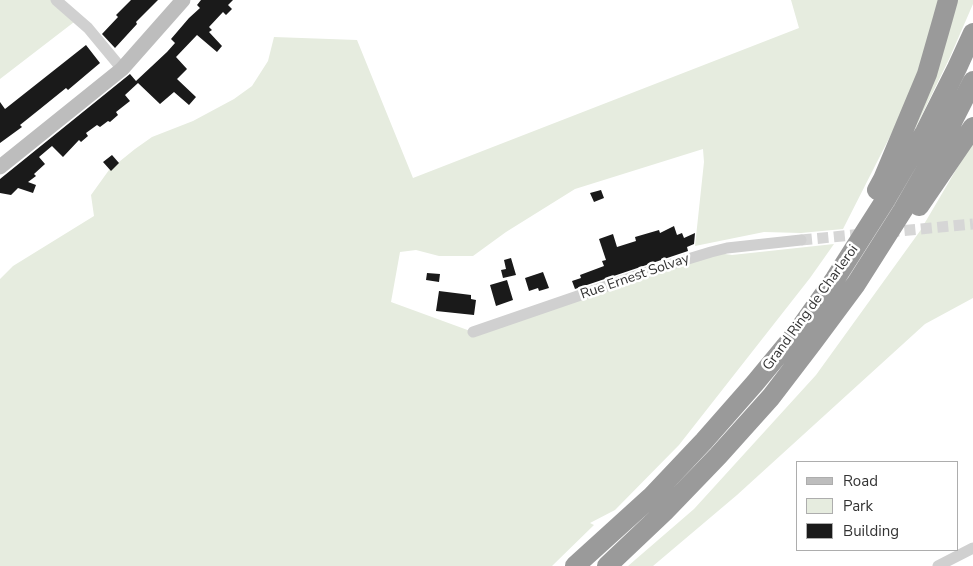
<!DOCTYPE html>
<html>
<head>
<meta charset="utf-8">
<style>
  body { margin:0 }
  #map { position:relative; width:973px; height:566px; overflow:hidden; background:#fff; font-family:"Nunito Sans",sans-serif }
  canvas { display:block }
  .legend { position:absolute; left:796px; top:461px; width:162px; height:90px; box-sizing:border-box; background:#fff; border:1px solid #adadad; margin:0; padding:6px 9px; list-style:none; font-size:15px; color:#333 }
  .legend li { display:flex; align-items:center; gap:10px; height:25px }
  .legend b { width:25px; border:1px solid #adadad }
</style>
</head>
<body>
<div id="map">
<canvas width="973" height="566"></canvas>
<ul class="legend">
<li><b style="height:6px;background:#bdbdbd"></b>Road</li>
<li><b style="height:14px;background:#e6ecdf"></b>Park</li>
<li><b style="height:14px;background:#1a1a1a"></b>Building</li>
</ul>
</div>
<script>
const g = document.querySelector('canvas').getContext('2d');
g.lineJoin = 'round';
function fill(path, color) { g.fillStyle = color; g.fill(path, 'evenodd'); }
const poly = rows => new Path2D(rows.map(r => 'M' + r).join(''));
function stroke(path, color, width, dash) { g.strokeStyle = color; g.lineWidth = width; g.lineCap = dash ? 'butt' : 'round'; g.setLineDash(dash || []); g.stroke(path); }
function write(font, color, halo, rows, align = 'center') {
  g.font = font + ' "Nunito Sans",sans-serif'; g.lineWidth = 5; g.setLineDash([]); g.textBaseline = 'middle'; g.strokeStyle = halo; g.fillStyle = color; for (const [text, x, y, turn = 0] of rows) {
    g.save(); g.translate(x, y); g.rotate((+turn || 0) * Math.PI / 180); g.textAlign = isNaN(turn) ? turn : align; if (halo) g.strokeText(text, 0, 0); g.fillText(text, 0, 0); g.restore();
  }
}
const green = poly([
  [0,0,56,0,78,19,0,79],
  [791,0,939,0,911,95,843,229,801,233,764,232,695,246,704,162,703,149,575,189,506,232,473,256,439,256,416,250,400,252,391,302,473,332,711,252,732,255,834,244,810,278,679,445,615,510,590,523,594,525,552,566,0,566,0,279,13,266,94,216,91,195,109,170,135,149,152,137,193,121,234,99,252,86,268,61,274,37,357,40,413,178,799,28],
  [955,0,973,0,973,4,950,57,913,133],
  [973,141,973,298,925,324,737,495,653,566,628,566,694,509,816,375,920,231]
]);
const building = poly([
  [131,0,158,0,136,22,137,24,115,48,102,34,118,17,116,15],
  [201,0,233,0,228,5,232,9,226,15,223,12,209,27,212,30,209,32,222,46,217,52,197,35,176,57,187,69,177,79,196,97,189,105,174,92,160,104,138,83,125,95,130,101,116,112,118,115,110,122,108,121,100,127,97,125,86,133,88,136,81,142,79,140,63,157,52,146,39,157,45,164,34,174,36,176,28,182,36,185,33,193,18,188,11,195,0,193,0,179,130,74,136,81,167,52,175,43,171,39,189,18,200,8,197,5],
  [86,45,100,63,68,90,66,88,40,109,20,125,22,127,0,143,0,102,5,109],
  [112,155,119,163,111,171,103,162],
  [601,190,604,198,594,202,590,193],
  [674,226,677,235,682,233,684,238,695,233,694,244,687,247,688,251,575,289,572,281,581,278,580,275,604,266,602,261,606,260,599,239,613,234,617,247,636,241,635,237,659,230,660,233],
  [511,258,516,275,503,278,501,270,506,269,504,260],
  [543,272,549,288,539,291,538,288,529,291,525,278],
  [427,273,440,274,439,282,426,280],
  [507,280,513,300,496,306,490,285],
  [439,291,471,295,471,299,476,300,474,315,436,311]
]);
const streetTunnel = poly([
  [888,232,973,224],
  [801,240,864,234]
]);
const street = poly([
  [56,0,88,28,122,69],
  [473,332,665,266,711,252,727,248,801,240],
  [938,566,973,548]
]);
const secondary = poly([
  [0,167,122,69,183,0]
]);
const highway = poly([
  [877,190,883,179,927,74,943,18,948,0],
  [919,206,973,127],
  [575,566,651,497,704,441,755,383,798,331,835,279,886,199,925,132,957,68,973,33],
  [607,566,664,512,718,456,771,397,813,342,856,284,903,210,941,144,973,81]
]);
const streetNames = [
  ["Rue Ernest Solvay",635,277,-19],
  ["Grand Ring de Charleroi",811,308,-54]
];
fill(green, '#e6ecdf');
fill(building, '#1a1a1a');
stroke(streetTunnel, '#d6d6d6', 11, [11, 5.5]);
stroke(street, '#d0d0d0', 11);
stroke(secondary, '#bdbdbd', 15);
stroke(highway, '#9a9a9a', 20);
write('14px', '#333', '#fff', streetNames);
</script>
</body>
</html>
